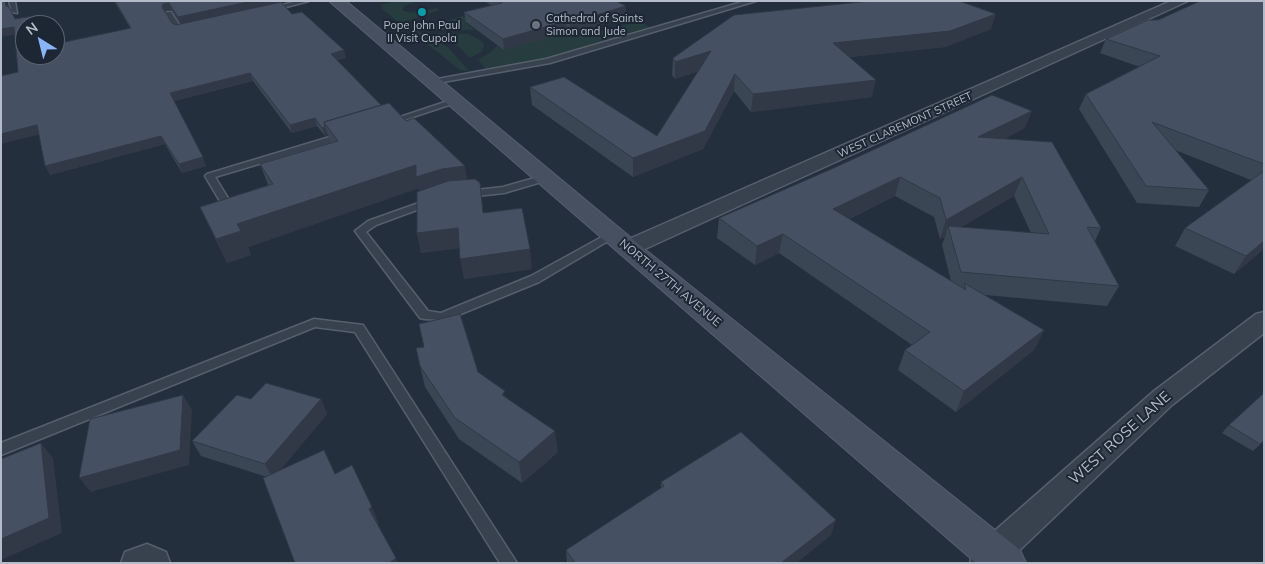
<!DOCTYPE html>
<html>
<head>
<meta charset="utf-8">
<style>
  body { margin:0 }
  #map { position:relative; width:1265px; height:564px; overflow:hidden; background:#242f3e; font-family:Mulish,sans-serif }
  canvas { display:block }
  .frame { position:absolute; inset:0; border:2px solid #b4bcc9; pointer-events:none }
  .north { position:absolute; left:15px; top:15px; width:50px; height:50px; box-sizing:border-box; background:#1d2633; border:1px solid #59626f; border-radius:50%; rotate:324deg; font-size:14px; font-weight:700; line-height:20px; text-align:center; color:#b4bcc9 }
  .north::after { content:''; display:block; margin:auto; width:18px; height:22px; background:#8ab4f8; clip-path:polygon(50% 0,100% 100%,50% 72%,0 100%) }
</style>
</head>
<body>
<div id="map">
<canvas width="1265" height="564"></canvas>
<div class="frame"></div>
<div class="north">N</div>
</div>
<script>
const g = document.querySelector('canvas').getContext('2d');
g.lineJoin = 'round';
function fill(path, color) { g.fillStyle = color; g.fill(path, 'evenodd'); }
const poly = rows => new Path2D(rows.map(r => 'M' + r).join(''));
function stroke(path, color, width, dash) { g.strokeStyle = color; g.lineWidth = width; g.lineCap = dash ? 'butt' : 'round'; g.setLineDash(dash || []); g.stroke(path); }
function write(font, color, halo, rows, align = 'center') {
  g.font = font + ' Mulish,sans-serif'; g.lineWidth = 4; g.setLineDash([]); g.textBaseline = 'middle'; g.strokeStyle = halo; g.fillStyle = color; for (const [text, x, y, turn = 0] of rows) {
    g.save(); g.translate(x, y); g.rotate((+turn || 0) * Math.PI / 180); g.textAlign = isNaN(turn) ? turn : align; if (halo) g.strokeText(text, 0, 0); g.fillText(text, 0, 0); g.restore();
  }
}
const green = poly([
  [398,1,418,1,404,6,402,10,408,12,421,13,435,8,440,10,404,22,398,22,381,8,382,7,380,5],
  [463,16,471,21,466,23,475,30,437,30,429,26],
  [638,21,650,27,538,60,486,69,478,60,491,52,498,45,567,32,571,34,596,27,604,31],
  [416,30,448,47,469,71,460,70,412,32],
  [437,33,469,34,483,42,484,46,481,52,470,58,456,44]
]);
const service = poly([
  [9,1,15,1,17,13,12,12,9,1],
  [297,1,309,1,271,11,268,9,297,1],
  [745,1,756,1,550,63,432,84,428,82,432,80,546,59,745,1],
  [167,12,171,12,180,26,187,24,190,26,176,29,166,13,167,12],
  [451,100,458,102,392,124,386,124,385,122,451,100],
  [343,133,347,136,346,138,215,177,236,211,235,213,227,213,205,176,207,174,343,133],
  [545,175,548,176,548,180,504,193,468,197,463,194,468,191,503,187,545,175],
  [430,199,435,202,433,204,376,225,366,232,428,311,441,313,531,276,609,233,613,232,618,235,539,282,446,320,424,319,420,318,355,231,368,221,430,199],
  [314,319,363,325,517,563,500,563,355,332,315,327,1,455,1,443,314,319]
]);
const minor = poly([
  [1171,1,1188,1,636,253,628,254,620,253,617,248,620,243,1171,1],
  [1264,312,1264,333,1172,405,1006,563,970,563,973,550,1154,391,1256,314,1264,312],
  [147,544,166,552,170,563,121,563,125,552,147,544]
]);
const secondary = poly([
  [329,1,346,1,647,251,1020,550,1026,563,976,563,329,1]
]);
const wall = poly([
  [6,1,8,6,15,19,40,15,43,22,25,55,130,28,114,1,277,1,277,3,292,14,346,58,337,60,381,105,406,121,467,179,484,213,532,269,464,279,459,248,421,253,417,233,419,191,419,188,248,247,251,255,227,263,200,207,268,185,260,164,330,143,328,135,325,136,317,126,292,133,253,81,174,101,206,166,182,173,165,144,50,175,39,134,18,72,15,35],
  [172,10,181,24,176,25,172,23,165,13,166,11],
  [484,1,616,1,626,6,626,17,570,34,567,32,504,50,466,22,464,12,491,5],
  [1264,1,1264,249,1234,274,1175,246,1185,228,1251,180,1175,150,1209,190,1199,207,1137,203,1079,109,1086,94,1140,67,1100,53,1106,39,1158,20],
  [991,29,945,47,850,57,872,97,751,112,734,91,703,149,633,177,532,105,530,87,657,136,698,71,675,79,672,75,673,58],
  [1025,128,1004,139,1101,228,1095,241,1119,286,1107,306,985,295,1044,330,1034,350,956,412,898,370,905,350,912,345,779,253,755,265,717,238,719,218],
  [895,196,934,217,940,239,945,237,942,245,951,281,849,219],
  [1014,196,1031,233,961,227],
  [420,366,478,372,506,397,558,452,522,483,459,439,425,387],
  [1264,393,1264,441,1253,451,1222,433,1229,425],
  [251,399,321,399,327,414,279,471,335,474,378,522,377,523,398,563,295,563,267,477,201,456,192,441],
  [661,482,831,535,796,563,567,563,566,550,661,488]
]);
const shadedWall = poly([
  [252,1,277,1,277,3,181,24,178,17],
  [169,3,172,10,166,11,164,14,162,7,163,4],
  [626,6,626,17,570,34,570,23],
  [996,14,991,29,945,47,830,59,833,43],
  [566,21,567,32,504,50,503,39],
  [14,27,18,34,1,37,1,29],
  [344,50,346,58,333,61,331,54],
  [711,51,710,68,675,79,675,62],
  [250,73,253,81,174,101,170,93],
  [735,74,734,91,703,149,633,177,633,158],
  [876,80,872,97,751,112,753,94],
  [1032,111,1025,128,972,155,978,137],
  [315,118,317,126,292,133,290,125],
  [37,125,41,134,1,144,1,134],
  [325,127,328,135,325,136,322,128],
  [161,136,165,144,50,175,45,166],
  [203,157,206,166,182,173,179,164],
  [416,165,442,169,465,166,469,189,421,200,419,188,248,247,251,255,227,263,216,239,237,224],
  [900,177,895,196,829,228,833,209],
  [1022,177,1014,196,950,233,948,226,945,237,940,239,946,220],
  [458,228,461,248,421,253,417,233],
  [783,234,779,253,755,265,757,246],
  [1264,241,1264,249,1234,274,1246,256],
  [530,249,532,269,464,279,460,259],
  [1044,330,1034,350,956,412,964,391],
  [183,395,192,410,189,465,91,492,79,478],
  [321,399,327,414,273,479,265,464],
  [555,431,558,452,522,483,519,462],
  [41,443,53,458,62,533,1,560,1,539],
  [372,507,378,522,375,523,369,509],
  [836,520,831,535,796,563,781,563],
  [396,558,398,563,389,563]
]);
const building = poly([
  [1,1,5,1,6,6,9,7,15,19,40,15,42,25,25,25,25,55,55,55,55,44,131,28,115,1,252,1,178,17,169,3,163,4,162,7,172,23,176,25,281,2,292,14,302,12,344,50,331,54,381,105,324,122,325,127,322,128,315,118,290,125,250,73,170,93,203,157,179,164,161,136,45,166,37,125,1,134,1,76,18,72,14,27,1,29,1,1],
  [500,1,616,1,626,6,570,23,566,21,503,39,464,12,502,3,500,1],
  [870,1,959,1,996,14,950,31,833,43,876,80,753,94,735,74,705,131,633,158,530,87,564,77,657,136,711,51,675,62,673,58,734,15,870,1],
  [1200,1,1264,1,1264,164,1152,122,1209,190,1146,186,1086,94,1160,56,1106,39,1148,20,1158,20,1200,1],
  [992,95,1032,111,978,137,1052,142,1101,228,1087,227,1119,286,961,272,948,226,1049,234,1022,177,946,220,940,198,900,177,833,209,966,290,964,283,1044,330,964,391,905,350,930,332,783,234,757,246,719,218,836,167,992,95],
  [389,103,406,121,414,118,465,166,442,169,416,177,416,165,237,224,241,231,216,239,200,207,273,184,260,164,338,141,324,122,389,103],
  [1264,171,1264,241,1246,256,1185,228,1264,171],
  [475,179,480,183,483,213,522,208,530,249,460,259,458,228,417,233,417,192,448,181,475,179],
  [460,314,478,372,505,391,502,395,555,431,519,462,455,418,420,366,416,348,424,347,419,324,460,314],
  [266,383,321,399,265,464,192,441,237,395,251,399,266,383],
  [1264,393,1264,440,1260,444,1229,425,1264,393],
  [183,395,180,450,79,478,90,419,183,395],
  [741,432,836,520,781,563,575,563,566,550,664,486,661,482,741,432],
  [41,443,49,518,1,539,1,459,41,443],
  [324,450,335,474,352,465,372,507,369,509,396,558,389,563,295,563,263,478,324,450]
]);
const markers = [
  [422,12,5,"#0f9aa8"],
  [536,25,5,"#6b7280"]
];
const farPoinames = [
  ["Cathedral of Saints",546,19],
  ["Simon and Jude",546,32],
  ["Pope John Paul",422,26,"center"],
  ["II Visit Cupola",422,39,"center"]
];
const farStreetnames = [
  ["WEST CLAREMONT STREET",905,125,-24]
];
const streetNames = [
  ["NORTH 27TH AVENUE",670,283,40]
];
const nearStreetnames = [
  ["WEST ROSE LANE",1120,438,-42]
];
fill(green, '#263c3f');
stroke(service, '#565f6c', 3);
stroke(minor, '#565f6c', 3);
stroke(secondary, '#565f6c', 2);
fill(service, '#38414e');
fill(minor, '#38414e');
fill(secondary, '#465061');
fill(wall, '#3b4654');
fill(shadedWall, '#303945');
fill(building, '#455162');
stroke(building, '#303945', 1);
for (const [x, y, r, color] of markers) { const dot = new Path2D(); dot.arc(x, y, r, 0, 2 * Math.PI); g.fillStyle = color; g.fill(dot); stroke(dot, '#1d2633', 2); }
write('11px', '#b4bcc9', '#1d2633', farPoinames, 'left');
write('11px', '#b4bcc9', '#1d2633', farStreetnames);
write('12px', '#b4bcc9', '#1d2633', streetNames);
write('15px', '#b4bcc9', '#1d2633', nearStreetnames);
</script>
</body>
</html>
